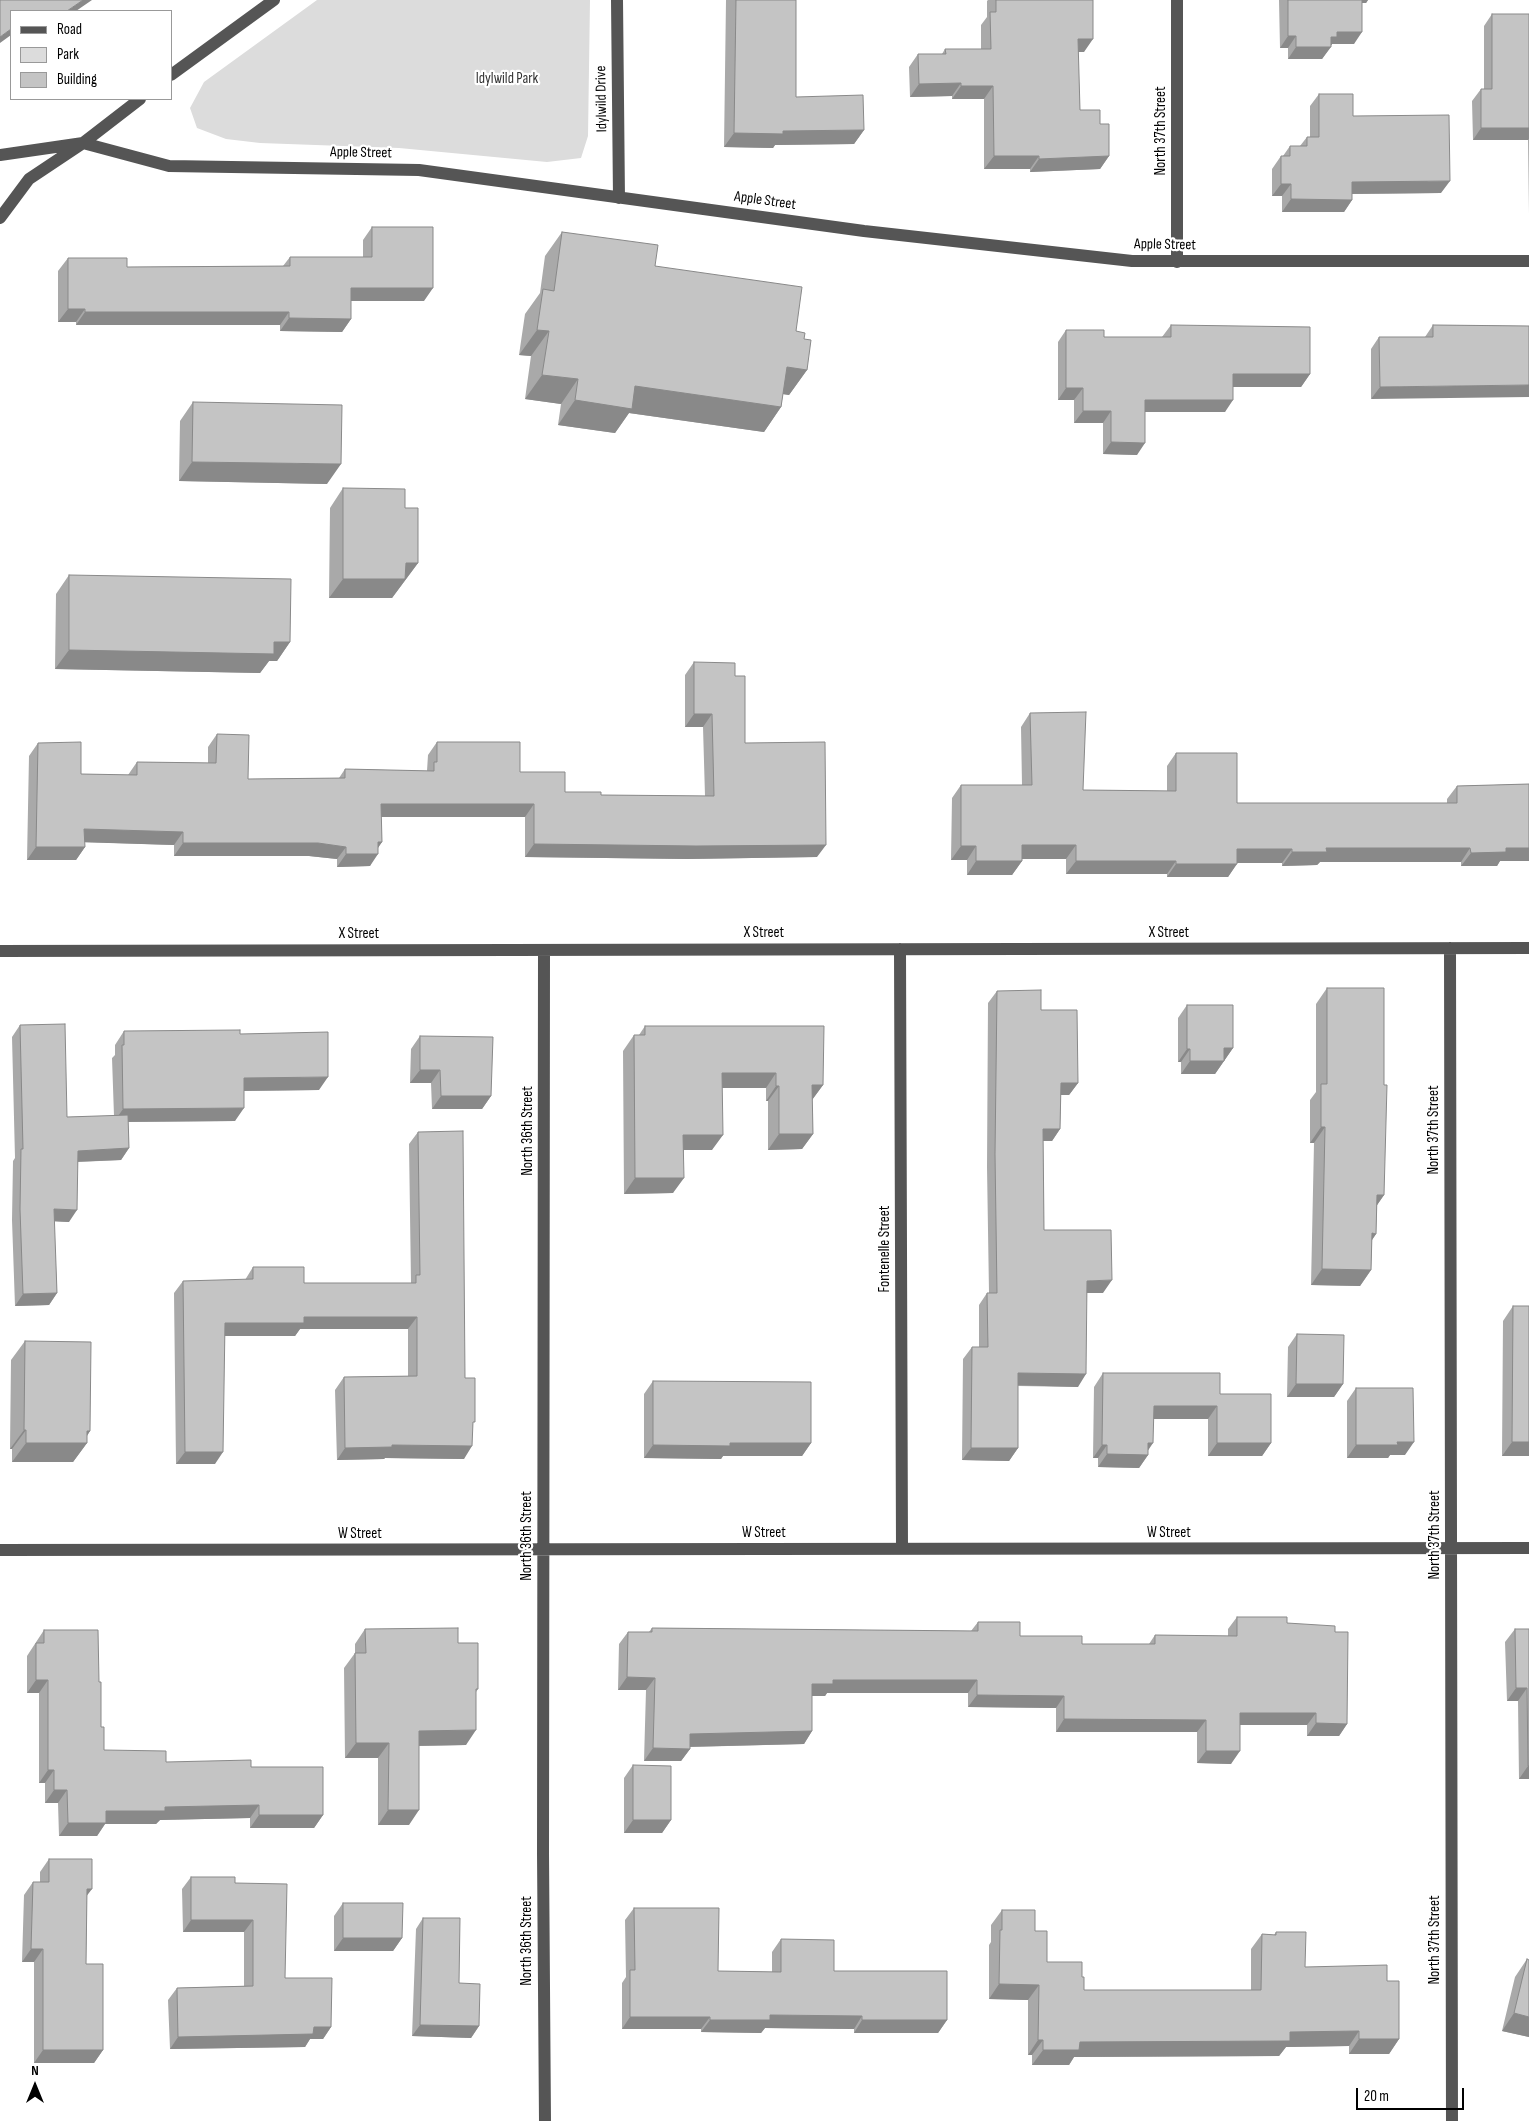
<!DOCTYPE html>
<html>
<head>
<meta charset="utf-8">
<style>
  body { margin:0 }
  #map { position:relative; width:1529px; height:2121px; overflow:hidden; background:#fff; font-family:"Sofia Sans Condensed",sans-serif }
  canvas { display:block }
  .legend { position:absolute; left:10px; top:10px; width:162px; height:90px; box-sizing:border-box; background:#fff; border:1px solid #999; margin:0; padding:6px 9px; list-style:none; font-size:15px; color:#000 }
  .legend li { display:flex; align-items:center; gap:10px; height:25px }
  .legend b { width:25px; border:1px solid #999 }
  .north { position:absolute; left:10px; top:2061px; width:50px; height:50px; -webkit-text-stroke:4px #fff; paint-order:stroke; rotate:0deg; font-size:14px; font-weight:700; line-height:20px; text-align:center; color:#000 }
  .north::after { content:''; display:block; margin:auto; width:18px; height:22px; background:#000; clip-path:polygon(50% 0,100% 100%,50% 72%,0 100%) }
  .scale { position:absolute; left:1356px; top:2088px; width:108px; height:22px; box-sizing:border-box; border:2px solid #000; border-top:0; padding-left:6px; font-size:15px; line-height:18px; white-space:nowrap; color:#000; -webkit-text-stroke:4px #fff; paint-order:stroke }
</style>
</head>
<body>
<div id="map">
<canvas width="1529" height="2121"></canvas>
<ul class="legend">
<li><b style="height:6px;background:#555"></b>Road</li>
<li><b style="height:14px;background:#dcdcdc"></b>Park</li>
<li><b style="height:14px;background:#c4c4c4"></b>Building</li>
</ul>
<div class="north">N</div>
<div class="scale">20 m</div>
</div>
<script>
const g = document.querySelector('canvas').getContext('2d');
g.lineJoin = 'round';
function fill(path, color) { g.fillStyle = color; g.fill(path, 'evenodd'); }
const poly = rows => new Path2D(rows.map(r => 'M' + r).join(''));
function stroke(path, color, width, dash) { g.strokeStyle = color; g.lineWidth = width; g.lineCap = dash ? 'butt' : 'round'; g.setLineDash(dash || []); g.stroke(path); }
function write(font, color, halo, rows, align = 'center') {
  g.font = font + ' "Sofia Sans Condensed",sans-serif'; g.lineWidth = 4.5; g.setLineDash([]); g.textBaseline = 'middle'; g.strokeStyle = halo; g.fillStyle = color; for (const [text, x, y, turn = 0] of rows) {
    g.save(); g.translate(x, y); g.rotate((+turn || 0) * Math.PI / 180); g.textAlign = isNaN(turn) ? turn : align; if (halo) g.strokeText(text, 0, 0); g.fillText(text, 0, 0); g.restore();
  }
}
const green = poly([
  [317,0,590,0,588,136,581,158,547,162,399,148,260,143,226,139,197,128,190,108,204,82]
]);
const minor = poly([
  [617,0,619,198],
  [1177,0,1177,262],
  [171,75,274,0],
  [0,155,83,143,169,166,419,170,864,231,1132,261,1529,261],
  [0,218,29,179,83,143,140,99],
  [1450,948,1452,2121],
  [900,949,902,1549],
  [544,950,543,1853,545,2121],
  [0,951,1529,948],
  [0,1550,1529,1548]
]);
const wall = poly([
  [726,0,796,0,796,97,864,130,854,144,775,145,773,148,724,147],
  [988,0,1093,0,1084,52,1078,52,1080,110,1100,124,1109,156,1100,169,1030,172,1030,169,984,169,984,99,952,99,952,96,910,97,909,67,918,54,942,54,945,49,981,49,981,25,987,17,987,1],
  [1279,0,1368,0,1366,3,1362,3,1354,44,1332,44,1322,59,1288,59,1288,48,1280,48],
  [1492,14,1529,14,1529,214,1528,140,1473,140,1472,101,1481,89,1484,89,1484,26],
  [1319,94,1353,116,1441,193,1352,194,1352,200,1344,212,1282,212,1282,196,1272,196,1272,169,1281,156,1283,156,1290,146,1300,146,1307,137,1310,137,1310,106],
  [372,227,424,301,351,301,351,319,342,332,280,331,280,325,76,325,76,322,58,322,58,271,68,258,127,267,283,266,290,257,363,257,363,240],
  [562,232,655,266,796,331,804,339,807,370,789,395,783,394,781,407,764,432,629,413,615,433,558,425,561,404,525,399,531,356,519,355,525,314,540,293,545,256],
  [1171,325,1310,374,1301,387,1233,387,1225,412,1145,412,1137,455,1103,454,1103,423,1074,423,1074,400,1058,400,1058,342,1066,330,1104,337,1162,337],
  [1433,325,1529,326,1371,399,1371,349,1379,337,1425,337],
  [193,402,327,484,179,481,180,421],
  [343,488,405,508,418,563,392,598,329,598,330,508],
  [69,575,290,642,277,661,269,661,260,673,55,669,56,594],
  [694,662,735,676,745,743,817,857,687,859,525,857,525,817,381,817,382,842,378,847,370,866,337,867,337,859,309,856,174,856,174,845,84,842,85,847,76,860,27,860,29,756,38,743,81,774,128,775,137,762,208,763,208,747,217,734,248,779,339,778,345,769,427,771,428,755,437,742,520,772,565,792,601,795,705,796,703,727,685,727,685,675],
  [1030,713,1083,790,1167,791,1167,766,1176,753,1237,803,1447,803,1447,799,1457,786,1529,784,1529,861,1500,861,1497,866,1461,866,1461,862,1320,862,1317,865,1282,866,1282,863,1237,863,1228,877,1167,877,1167,874,1066,874,1066,859,1022,859,1022,861,1012,875,967,875,967,860,951,860,952,798,961,785,1022,785,1021,727],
  [1327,988,1384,1195,1377,1205,1376,1234,1372,1240,1371,1270,1360,1286,1311,1285,1314,1143,1310,1143,1310,1100,1316,1092,1316,1004],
  [997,991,1041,1010,1078,1083,1069,1095,1061,1095,1060,1129,1052,1141,1043,1141,1044,1230,1103,1293,1087,1293,1078,1387,1018,1386,1018,1448,1009,1461,962,1460,963,1359,972,1347,979,1347,979,1305,987,1293,989,1293,987,1167,988,1003],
  [1187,1005,1233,1048,1215,1074,1181,1074,1181,1062,1178,1062,1178,1018],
  [20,1025,67,1117,114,1116,112,1058,115,1055,115,1045,124,1031,240,1034,319,1090,244,1091,235,1121,128,1122,129,1148,121,1160,78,1162,69,1222,54,1221,57,1293,49,1305,15,1306,12,1220,13,1161,15,1158,12,1037],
  [645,1026,823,1085,812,1100,813,1134,802,1149,768,1150,768,1101,766,1101,766,1088,722,1088,712,1150,684,1150,673,1193,624,1194,623,1051,634,1035,639,1035],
  [420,1036,491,1096,482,1109,432,1109,431,1083,410,1083,411,1049],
  [418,1132,465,1378,473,1425,464,1459,385,1458,384,1459,337,1460,335,1390,344,1377,408,1376,408,1329,300,1329,295,1336,225,1336,215,1464,176,1464,174,1293,183,1281,245,1280,253,1267,304,1283,411,1283,409,1144],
  [1513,1306,1529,1456,1502,1456,1503,1321],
  [1297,1334,1343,1384,1334,1397,1287,1397,1288,1347],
  [25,1341,90,1431,87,1436,87,1443,73,1462,12,1462,12,1449,10,1449,11,1360],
  [1103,1373,1220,1394,1271,1443,1262,1456,1208,1456,1208,1419,1153,1419,1148,1450,1148,1455,1139,1468,1098,1467,1098,1458,1093,1458,1094,1387],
  [653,1381,811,1443,802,1456,723,1456,721,1459,644,1458,644,1394],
  [1356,1388,1405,1455,1390,1455,1388,1458,1347,1458,1347,1401],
  [1237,1617,1287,1623,1335,1632,1347,1724,1339,1736,1307,1736,1307,1725,1240,1725,1231,1764,1197,1763,1197,1732,1056,1732,1056,1708,968,1707,968,1693,827,1693,825,1696,812,1696,812,1731,804,1744,690,1747,690,1749,681,1761,644,1761,646,1690,618,1690,619,1644,628,1632,649,1632,652,1628,971,1631,978,1622,1020,1636,1082,1644,1149,1644,1155,1635,1228,1636,1228,1629],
  [365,1629,458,1643,478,1689,476,1692,466,1745,419,1746,409,1825,378,1825,378,1758,345,1758,344,1668,355,1653,355,1644],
  [1515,1629,1529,1629,1529,1779,1519,1779,1518,1701,1507,1701,1505,1642],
  [44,1630,99,1682,101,1727,104,1750,166,1762,251,1767,323,1815,314,1828,250,1828,250,1818,160,1820,156,1824,105,1824,97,1836,59,1836,58,1803,45,1803,45,1783,39,1783,39,1693,27,1693,27,1656],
  [633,1765,671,1820,662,1833,624,1833,624,1778],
  [49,1859,87,1895,86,1964,103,2050,94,2063,34,2063,34,1962,22,1962,24,1895,33,1882,40,1882,40,1872],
  [191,1877,235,1883,285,1978,331,2027,323,2039,310,2039,305,2047,170,2049,168,2000,177,1988,244,1986,244,1932,183,1932,182,1889],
  [343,1903,402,1938,393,1951,334,1951,334,1916],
  [634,1908,718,1971,772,1972,772,1952,781,1939,834,1971,947,2020,938,2033,854,2033,854,2029,765,2028,761,2033,701,2032,701,2029,622,2029,622,1983,626,1977,625,1920],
  [1002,1910,1035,1931,1047,1962,1082,1977,1084,1990,1251,1990,1251,1949,1262,1934,1274,1935,1276,1932,1305,1967,1387,1981,1399,2039,1389,2054,1349,2054,1349,2046,1286,2047,1279,2056,1074,2057,1069,2065,1032,2065,1032,2055,1028,2055,1028,2000,989,1999,989,1945,991,1942,991,1925],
  [423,1918,459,1983,479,2026,471,2038,412,2036,416,1929],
  [1527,1959,1529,2037,1502,2031,1515,1977]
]);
const shadedWall = poly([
  [83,0,92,0,76,11,67,11],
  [1355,0,1368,0,1366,3,1353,3],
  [11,29,11,35,0,43,0,37],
  [1337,32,1362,32,1354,44,1332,44,1330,47,1331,47,1322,59,1288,59,1296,47,1331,37],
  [1288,36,1296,36,1288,48,1280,48],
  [1078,39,1093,39,1084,52,1069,52],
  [961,83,952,96,910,97,919,84],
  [961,86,993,86,984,99,952,99],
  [1481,128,1529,128,1529,139,1528,140,1473,140],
  [864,130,854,144,775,145,773,148,724,147,734,133,783,131],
  [994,156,1039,156,1030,169,984,169],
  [1109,156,1100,169,1030,172,1039,159],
  [1450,181,1441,193,1344,194,1352,182],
  [1281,184,1291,184,1282,196,1272,196],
  [1291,199,1352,200,1344,212,1282,212],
  [351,288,433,288,424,301,342,301],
  [68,309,85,309,76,322,58,322],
  [85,312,289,312,280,325,76,325],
  [289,318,351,319,342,332,280,331],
  [537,330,549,331,531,356,519,355],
  [787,367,807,370,789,395,769,392],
  [1233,374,1310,374,1301,387,1225,387],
  [542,375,578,379,561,404,525,399],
  [1529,385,1529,397,1371,399,1380,387],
  [635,386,781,407,764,432,629,413,615,433,558,425,575,400],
  [1066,388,1083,388,1074,400,1058,400],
  [1145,400,1233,400,1225,412,1137,412],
  [1083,411,1111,411,1103,423,1074,423],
  [1111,442,1145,443,1137,455,1103,454],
  [192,462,341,464,327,484,179,481],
  [406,563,418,563,392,598,329,598,343,579],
  [274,642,290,642,277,661,269,661,260,673,55,669,69,650],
  [694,714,712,714,703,727,685,727],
  [381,804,534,804,525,817,372,817],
  [84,829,183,832,174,845,76,842],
  [378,842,382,842,374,854,378,854,370,866,337,867,346,854],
  [183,843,318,843,346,847,337,859,309,856,174,856],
  [534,844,826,845,817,857,687,859,525,857],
  [1022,845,1076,845,1066,859,1012,859],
  [961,846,976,846,967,860,951,860],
  [36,847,85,847,76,860,27,860],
  [1326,848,1470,848,1461,862,1320,862,1317,865,1282,866,1292,852],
  [1506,848,1529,848,1529,861,1500,861,1497,866,1461,866,1471,853],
  [1237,849,1292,849,1282,863,1227,863],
  [976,861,1022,861,1012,875,967,875],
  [1076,861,1176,861,1167,874,1066,874],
  [1176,864,1237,864,1228,877,1167,877],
  [1224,1048,1233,1048,1224,1061,1215,1061],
  [1187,1049,1190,1049,1181,1062,1178,1062],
  [1190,1061,1224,1061,1215,1074,1181,1074],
  [420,1070,440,1070,431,1083,410,1083],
  [722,1073,776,1073,766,1088,711,1088],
  [328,1077,319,1090,235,1091,244,1078],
  [1061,1083,1078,1083,1069,1095,1052,1095],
  [812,1085,823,1085,812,1100],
  [776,1086,779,1086,768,1101,766,1101],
  [441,1096,491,1096,482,1109,432,1109],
  [244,1108,235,1121,114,1122,123,1109],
  [1321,1127,1325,1127,1314,1143,1310,1143],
  [1043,1129,1060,1129,1052,1141,1034,1141],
  [779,1134,813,1134,802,1149,768,1150],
  [683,1135,723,1135,712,1150,673,1150],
  [129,1148,121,1160,70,1162,78,1151],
  [635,1178,684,1178,673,1193,624,1194],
  [1377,1195,1384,1195,1373,1211],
  [54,1209,77,1210,69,1222,46,1221],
  [1372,1233,1376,1234,1365,1250],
  [1322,1269,1371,1270,1360,1286,1311,1285],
  [1112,1280,1103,1293,1079,1293,1087,1281],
  [57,1293,49,1305,15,1306,23,1294],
  [304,1317,417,1317,408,1329,300,1329,295,1336,216,1336,225,1323],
  [1018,1373,1086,1374,1078,1387,1010,1385],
  [1296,1384,1343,1384,1334,1397,1287,1397],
  [1154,1406,1217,1406,1208,1419,1144,1419],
  [24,1430,26,1430,12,1449,10,1449],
  [87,1431,90,1431,82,1443,87,1443,73,1462,12,1462,26,1443],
  [1397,1442,1414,1442,1405,1455,1390,1455,1388,1458,1347,1458,1356,1445],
  [1512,1442,1529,1442,1529,1456,1502,1456],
  [730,1443,811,1443,802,1456,723,1456,721,1459,644,1458,653,1445],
  [1148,1443,1153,1443,1145,1455,1148,1455,1139,1468,1098,1467,1107,1454],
  [1217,1443,1271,1443,1262,1456,1208,1456],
  [392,1445,472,1446,464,1459,385,1458,384,1459,337,1460,345,1448],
  [1102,1445,1107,1445,1098,1458,1093,1458],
  [971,1448,1018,1448,1009,1461,962,1460],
  [185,1452,223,1452,215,1464,176,1464],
  [627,1677,655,1678,646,1690,618,1690],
  [36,1680,48,1680,39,1693,27,1693],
  [833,1680,977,1680,968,1693,827,1693,825,1696,804,1696,812,1684],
  [1516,1688,1527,1688,1518,1701,1507,1701],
  [977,1695,1064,1696,1056,1708,968,1707],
  [1240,1713,1316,1713,1307,1725,1232,1725],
  [1064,1719,1206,1720,1197,1732,1056,1732],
  [1316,1723,1347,1724,1339,1736,1307,1736],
  [476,1730,466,1745,409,1746,419,1731],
  [812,1731,804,1744,681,1747,690,1734],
  [356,1743,389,1743,378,1758,345,1758],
  [653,1748,690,1749,681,1761,644,1761],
  [1206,1751,1240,1751,1231,1764,1197,1763],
  [1528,1766,1529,1766,1529,1779,1519,1779],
  [48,1770,54,1770,45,1783,39,1783],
  [54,1790,67,1790,58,1803,45,1803],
  [259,1805,250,1818,160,1820,156,1824,105,1824,97,1836,59,1836,68,1823,106,1811,165,1807],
  [388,1810,419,1810,409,1825,378,1825],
  [259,1815,323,1815,314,1828,250,1828],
  [633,1820,671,1820,662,1833,624,1833],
  [87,1889,92,1889,82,1902],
  [191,1920,253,1920,244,1932,183,1932],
  [343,1938,402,1938,393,1951,334,1951],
  [31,1949,43,1949,34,1962,22,1962],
  [999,1984,1039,1985,1028,2000,989,1999],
  [1514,2013,1529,2017,1529,2037,1502,2031],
  [770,2015,862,2016,854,2029,765,2028,761,2033,701,2032,710,2020],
  [630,2017,710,2017,701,2029,622,2029],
  [862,2020,947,2020,938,2033,854,2033],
  [420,2025,479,2026,471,2038,412,2036],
  [314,2027,331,2027,323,2039,310,2039,305,2047,170,2049,178,2037],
  [1359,2031,1349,2046,1286,2047,1279,2056,1074,2057,1069,2065,1032,2065,1043,2050,1080,2042,1290,2032],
  [1359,2039,1399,2039,1389,2054,1349,2054],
  [1038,2040,1043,2040,1032,2055,1028,2055],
  [43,2050,103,2050,94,2063,34,2063]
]);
const building = poly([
  [0,0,83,0,67,11,11,11,11,29,0,37,0,0],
  [736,0,796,0,796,97,863,95,864,130,783,131,783,134,734,133,736,0],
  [996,0,1093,0,1093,39,1078,39,1080,110,1100,110,1100,124,1109,124,1109,156,1039,159,1039,156,994,156,993,86,961,86,961,83,919,84,918,54,946,54,945,49,991,49,990,12,996,12,996,0],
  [1288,0,1362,0,1362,32,1337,32,1337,37,1331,37,1331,47,1296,47,1296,36,1288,36,1288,0],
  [1492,14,1529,14,1529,128,1481,128,1481,89,1492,89,1492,14],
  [1319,94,1353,94,1353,116,1449,115,1450,181,1352,182,1352,200,1291,199,1291,184,1281,184,1281,156,1290,156,1290,146,1307,146,1307,137,1319,137,1319,94],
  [372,227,433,227,433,288,351,288,351,319,289,318,289,312,85,312,85,309,68,309,68,258,127,258,127,267,290,266,290,257,372,257,372,227],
  [562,232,658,245,655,266,802,287,796,331,805,333,804,339,811,340,807,370,787,367,781,407,635,386,632,409,575,400,578,379,542,375,549,331,537,330,543,289,554,291,562,232],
  [1171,325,1310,327,1310,374,1233,374,1233,400,1145,400,1145,443,1111,442,1111,411,1083,411,1083,388,1066,388,1066,330,1104,330,1104,337,1171,337,1171,325],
  [1433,325,1529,326,1529,385,1380,387,1379,337,1433,337,1433,325],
  [193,402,342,405,341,464,192,462,193,402],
  [343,488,405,489,405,508,418,508,418,563,406,563,405,579,343,579,343,488],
  [69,575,291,579,290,642,274,642,274,654,69,650,69,575],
  [694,662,735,663,735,676,745,676,745,743,825,742,826,845,696,846,534,844,534,804,381,804,382,842,378,842,378,854,346,854,346,847,318,843,183,843,183,832,84,829,85,847,36,847,38,743,81,742,81,774,137,775,137,762,216,763,217,734,249,735,248,779,345,778,345,769,434,771,434,762,437,762,437,742,520,742,520,772,565,772,565,792,601,792,601,795,714,796,712,714,694,714,694,662],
  [1086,712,1083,790,1176,791,1176,753,1237,753,1237,803,1457,803,1457,786,1529,784,1529,848,1506,848,1506,852,1471,853,1470,848,1326,848,1327,852,1292,852,1292,849,1237,849,1237,864,1176,864,1176,861,1076,861,1076,845,1022,845,1022,861,976,861,976,846,961,846,961,785,1032,785,1030,713,1086,712],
  [1327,988,1384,988,1384,1085,1387,1085,1384,1195,1377,1195,1376,1234,1372,1233,1371,1270,1322,1269,1325,1127,1321,1127,1321,1084,1327,1084,1327,988],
  [1041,990,1041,1010,1077,1010,1078,1083,1061,1083,1060,1129,1043,1129,1044,1230,1111,1230,1112,1280,1087,1281,1086,1374,1018,1373,1018,1448,971,1448,972,1347,988,1347,987,1293,997,1293,995,1154,997,991,1041,990],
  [1187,1005,1233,1005,1233,1048,1224,1048,1224,1061,1190,1061,1190,1049,1187,1049,1187,1005],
  [65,1024,67,1117,128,1115,129,1148,78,1151,77,1210,54,1209,57,1293,23,1294,20,1209,21,1149,23,1149,20,1025,65,1024],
  [645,1026,824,1026,823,1085,812,1085,813,1134,779,1134,779,1086,776,1086,776,1073,722,1073,723,1135,683,1135,684,1178,635,1178,634,1035,645,1035,645,1026],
  [240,1030,240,1034,328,1032,328,1077,244,1078,244,1108,123,1109,122,1045,124,1045,124,1031,240,1030],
  [420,1036,493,1037,491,1096,441,1096,440,1070,420,1070,420,1036],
  [463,1131,465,1378,475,1378,475,1422,473,1422,472,1446,392,1445,392,1447,345,1448,344,1377,417,1376,417,1317,304,1317,304,1323,225,1323,223,1452,185,1452,183,1281,253,1279,253,1267,304,1267,304,1283,416,1283,416,1275,420,1275,418,1132,463,1131],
  [1513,1306,1529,1306,1529,1442,1512,1442,1513,1306],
  [1297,1334,1344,1335,1343,1384,1296,1384,1297,1334],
  [25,1341,91,1342,90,1431,87,1431,87,1443,26,1443,26,1430,24,1430,25,1341],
  [1103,1373,1220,1373,1220,1394,1271,1394,1271,1443,1217,1443,1217,1406,1154,1406,1153,1443,1148,1443,1148,1455,1107,1454,1107,1445,1102,1445,1103,1373],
  [653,1381,811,1382,811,1443,730,1443,730,1446,653,1445,653,1381],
  [1356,1388,1413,1388,1414,1442,1397,1442,1398,1445,1356,1445,1356,1388],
  [1237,1617,1287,1617,1287,1623,1335,1626,1335,1632,1348,1632,1347,1724,1316,1723,1316,1713,1240,1713,1240,1751,1206,1751,1206,1720,1064,1719,1064,1696,977,1695,977,1680,833,1680,833,1684,812,1684,812,1731,690,1734,690,1749,653,1748,655,1678,627,1677,628,1632,652,1632,652,1628,978,1631,978,1622,1020,1622,1020,1636,1082,1636,1082,1644,1155,1644,1155,1635,1237,1636,1237,1617],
  [458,1628,458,1643,478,1643,478,1689,476,1689,476,1730,419,1731,419,1810,388,1810,389,1743,356,1743,355,1653,366,1653,365,1629,458,1628],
  [1515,1629,1529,1629,1529,1766,1528,1766,1527,1688,1516,1688,1515,1629],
  [44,1630,98,1630,99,1682,101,1682,101,1727,104,1727,104,1750,166,1751,166,1762,251,1760,251,1767,323,1767,323,1815,259,1815,259,1805,165,1807,165,1811,106,1811,106,1823,68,1823,67,1790,54,1790,54,1770,48,1770,48,1680,36,1680,36,1643,44,1643,44,1630],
  [633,1765,671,1766,671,1820,633,1820,633,1765],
  [49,1859,92,1859,92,1889,87,1889,86,1964,103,1964,103,2050,43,2050,43,1949,31,1949,33,1882,49,1882,49,1859],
  [191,1877,235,1877,235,1883,287,1884,285,1978,332,1978,331,2027,314,2027,313,2034,178,2037,177,1988,253,1986,253,1920,191,1920,191,1877],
  [343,1903,403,1903,402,1938,343,1938,343,1903],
  [634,1908,719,1908,718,1971,781,1972,781,1939,834,1940,834,1971,947,1971,947,2020,862,2020,862,2016,770,2015,770,2020,710,2020,710,2017,630,2017,630,1970,635,1970,634,1908],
  [1002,1910,1035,1910,1035,1931,1047,1931,1047,1962,1082,1962,1082,1977,1084,1977,1084,1990,1261,1990,1262,1934,1276,1935,1276,1932,1306,1932,1305,1967,1387,1965,1387,1981,1399,1981,1399,2039,1359,2039,1359,2031,1290,2032,1290,2041,1080,2042,1079,2050,1043,2050,1043,2040,1038,2040,1039,1985,999,1984,1000,1930,1002,1930,1002,1910],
  [423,1918,460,1918,459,1983,480,1984,479,2026,420,2025,423,1918],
  [1527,1959,1529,1960,1529,2017,1514,2013,1527,1959]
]);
const parkNames = [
  ["Idylwild Park",507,79]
];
const streetNames = [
  ["Idylwild Drive",602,99,-91],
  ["North 37th Street",1161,131,-90],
  ["Apple Street",361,153,1],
  ["Apple Street",765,201,8],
  ["Apple Street",1165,245,1],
  ["X Street",764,933],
  ["X Street",1169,933],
  ["X Street",359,934],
  ["North 37th Street",1434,1130,-90],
  ["North 36th Street",528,1131,-90],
  ["Fontenelle Street",885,1249,-90],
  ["W Street",764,1533],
  ["W Street",1169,1533],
  ["W Street",360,1534],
  ["North 37th Street",1435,1535,-90],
  ["North 36th Street",527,1536,-90],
  ["North 37th Street",1435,1940,-90],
  ["North 36th Street",527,1941,-90]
];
fill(green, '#dcdcdc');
stroke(minor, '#555', 12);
fill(wall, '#a9a9a9');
fill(shadedWall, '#898989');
fill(building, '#c4c4c4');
stroke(building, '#898989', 1);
write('15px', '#333', '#fff', parkNames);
write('15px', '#000', '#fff', streetNames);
</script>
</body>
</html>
